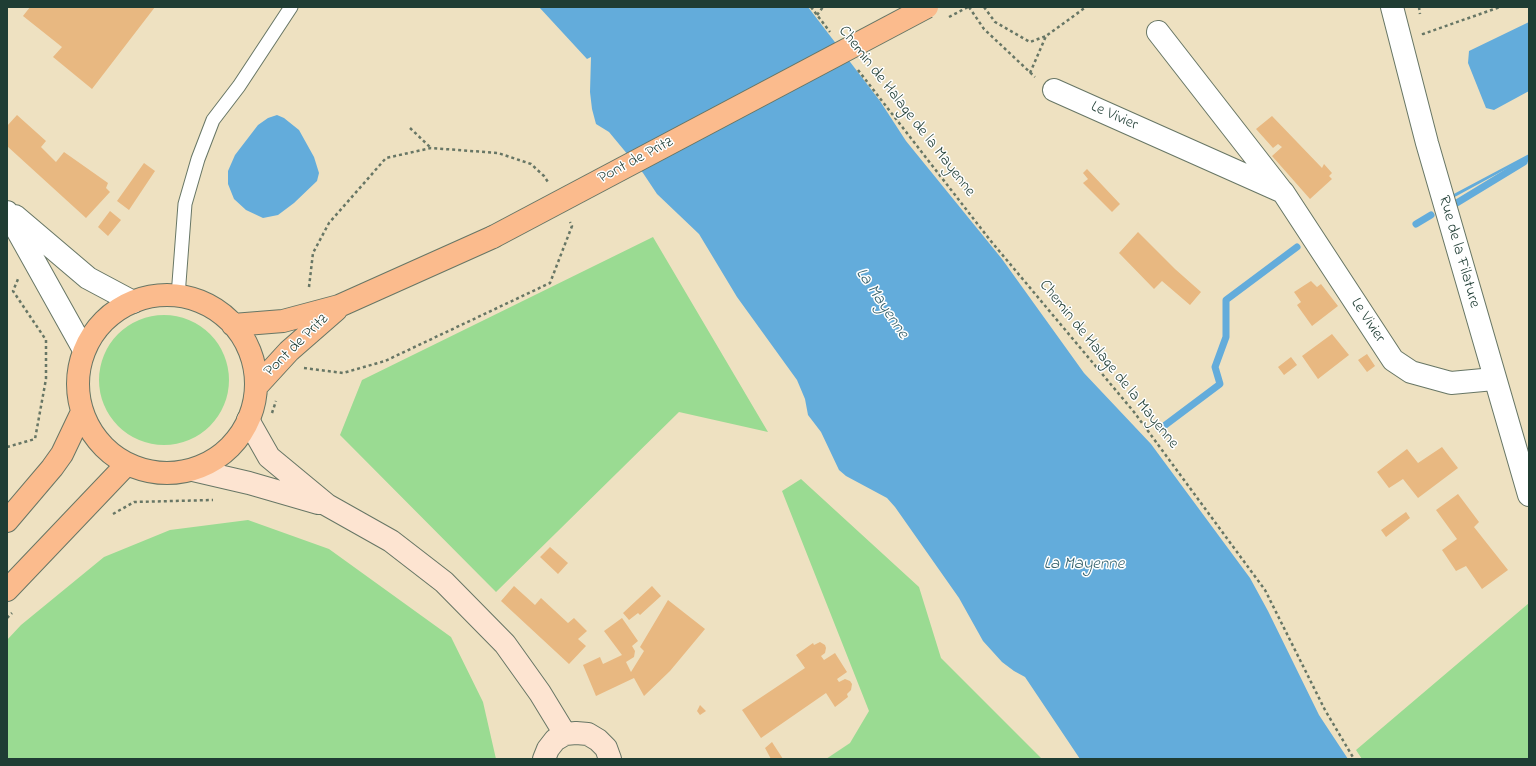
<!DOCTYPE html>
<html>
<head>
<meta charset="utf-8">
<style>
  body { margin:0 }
  #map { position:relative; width:1536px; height:766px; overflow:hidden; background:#eee1c1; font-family:"Indie Flower",sans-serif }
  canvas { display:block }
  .frame { position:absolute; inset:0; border:8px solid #1f3d34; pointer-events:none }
</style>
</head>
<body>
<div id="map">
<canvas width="1536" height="766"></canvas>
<div class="frame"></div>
</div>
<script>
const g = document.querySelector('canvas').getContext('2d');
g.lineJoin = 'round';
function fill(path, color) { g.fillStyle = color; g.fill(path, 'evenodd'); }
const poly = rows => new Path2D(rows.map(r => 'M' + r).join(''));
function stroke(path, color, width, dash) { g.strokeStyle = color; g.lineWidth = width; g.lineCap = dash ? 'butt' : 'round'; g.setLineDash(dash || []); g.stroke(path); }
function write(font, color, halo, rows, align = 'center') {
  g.font = font + ' "Indie Flower",sans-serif'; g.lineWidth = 3; g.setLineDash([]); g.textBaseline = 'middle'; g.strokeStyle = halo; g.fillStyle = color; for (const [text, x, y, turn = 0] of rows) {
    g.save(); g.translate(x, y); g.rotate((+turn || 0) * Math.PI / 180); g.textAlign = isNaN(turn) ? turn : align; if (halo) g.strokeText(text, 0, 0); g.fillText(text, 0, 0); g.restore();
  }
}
const green = poly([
  [653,237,768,432,679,412,496,592,340,435,362,380],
  '99 380a65 65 0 1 1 130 0a65 65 0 1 1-130 0Z',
  [801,479,919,587,941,658,1042,759,826,759,850,743,869,711,782,491],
  [248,520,329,549,451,637,483,702,496,759,7,759,7,640,21,625,104,557,170,530],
  [1529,603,1529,759,1362,759,1356,750]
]);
const water = poly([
  [539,7,808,7,880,101,906,141,1002,259,1084,373,1151,444,1250,578,1268,611,1319,715,1348,759,1080,759,1025,677,1014,671,1002,662,983,641,959,598,895,507,887,498,846,476,839,470,821,432,808,415,805,399,797,380,737,297,699,234,657,194,643,173,609,132,596,124,592,109,590,92,591,57,587,59],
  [1529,22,1529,91,1494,110,1486,108,1468,63,1469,51],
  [277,115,284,118,299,130,314,157,319,173,317,181,294,203,278,215,263,218,246,210,234,199,228,184,228,171,235,155,258,125,268,118],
  [1529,154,1529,161,1520,166,1521,161,1451,199,1450,196]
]);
const stream = poly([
  [1455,204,1524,162],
  [1416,224,1431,215],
  [1160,429,1220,384,1215,367,1226,337,1226,300,1297,247]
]);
const building = poly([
  [30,7,155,7,92,89,53,57,62,47,23,16],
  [17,115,46,141,41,147,56,162,64,152,108,183,106,188,110,192,86,218,7,146,7,126],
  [1272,116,1322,168,1324,164,1332,173,1329,176,1332,179,1310,199,1272,156,1282,147,1278,144,1273,148,1256,129],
  [144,163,155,171,129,210,117,201],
  [1087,169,1120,204,1112,212,1083,183,1088,179,1083,173],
  [110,211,121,220,108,236,98,227],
  [1138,232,1175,269,1201,292,1190,305,1162,281,1154,289,1119,253],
  [1311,281,1317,287,1321,284,1338,306,1312,326,1297,305,1301,302,1294,292],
  [1332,334,1349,355,1318,379,1302,356],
  [1367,354,1375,366,1367,372,1358,360],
  [1291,357,1297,365,1284,375,1278,367],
  [1442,447,1458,468,1418,498,1403,479,1389,488,1377,472,1407,449,1418,463],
  [1458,494,1479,522,1474,527,1508,570,1482,589,1466,566,1456,571,1442,550,1457,539,1436,510],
  [1406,512,1410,518,1386,537,1381,530],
  [550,547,568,563,558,574,540,557],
  [514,586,535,605,541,598,568,623,574,618,587,631,578,639,586,646,569,664,501,601],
  [652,586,661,596,640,615,638,613,629,620,623,613],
  [668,600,705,629,670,671,644,696,634,678,596,696,583,665,600,657,603,664,622,655,604,631,622,618,638,641,632,646,635,651,634,657,626,662,631,672,644,651,640,647],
  [820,642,825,645,826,648,825,653,821,656,824,660,835,653,847,672,837,679,839,682,845,679,850,681,852,684,851,690,847,694,848,697,835,707,826,693,761,738,742,710,805,668,796,655,813,643,814,645],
  [700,705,706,711,700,715,697,711],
  [772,742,783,759,771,759,765,748]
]);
const path = poly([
  [811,7,830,32],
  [969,7,984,29,1035,77],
  [984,7,995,22,1030,42,1046,36],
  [1419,7,1420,14],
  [817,15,823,7],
  [1423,33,1423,34,1500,7],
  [858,70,990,240,1134,412,1265,590,1325,710,1354,759],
  [1030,73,1046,36,1086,7],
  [410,128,431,148],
  [309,287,313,253,329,223,386,158,431,148,498,153,531,164,544,176,548,182],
  [304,368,343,373,385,361,550,283,572,226,570,222],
  [272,413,276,401],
  [7,447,35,439,46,379,46,340,13,291,18,279],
  [113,514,134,502,213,500],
  [7,618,12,613]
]);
const service = poly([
  [178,296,185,204,198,159,213,120,239,86,291,7]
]);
const minor = poly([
  [1158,32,1281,190],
  [1054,90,1283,192,1393,360,1411,372,1451,383,1494,379]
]);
const tertiary = poly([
  [1392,7,1427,143,1529,495],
  [7,212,84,350],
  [15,216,88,278,133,302]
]);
const secondary = poly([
  [248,420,269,457,327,505,391,541,444,582,505,644,540,693,565,734],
  [193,470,249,483,318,503],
  [544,759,548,749,555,740,565,734,576,733,588,734,598,740,606,748,610,759]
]);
const primary = poly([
  '78 384a89 89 0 1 1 178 0a89 89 0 1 1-178 0Z',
  [233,325,283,321,339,306,493,237],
  [256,387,289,351,336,310],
  [7,521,52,468,62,454,82,412],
  [7,590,127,464]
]);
const pathBridge = poly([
  [949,17,968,7]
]);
const primaryBridge = poly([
  [493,237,927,7]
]);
const streetNames = [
  ["Chemin de Halage de la Mayenne",906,112,52],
  ["Le Vivier",1114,117,24],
  ["Pont de Pritz",636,161,-28],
  ["Rue de la Filature",1458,252,74],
  ["Le Vivier",1367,321,57],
  ["Pont de Pritz",297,346,-44],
  ["Chemin de Halage de la Mayenne",1108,365,51]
];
const waterNames = [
  ["La Mayenne",881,304,56],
  ["La Mayenne",1084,565]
];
fill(green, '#9adb92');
fill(water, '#63acdb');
stroke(stream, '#63acdb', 7);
fill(building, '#e8b881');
stroke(service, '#677665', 15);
stroke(minor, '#677665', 24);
stroke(tertiary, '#677665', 24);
stroke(secondary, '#677665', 24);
stroke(primary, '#677665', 24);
stroke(path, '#677665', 2.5, [3, 3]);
stroke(service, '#fff', 13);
stroke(minor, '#fff', 22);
stroke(tertiary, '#fff', 22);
stroke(secondary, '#fde4d1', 22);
stroke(primary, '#fbbb8d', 22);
stroke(primaryBridge, '#677665', 24, []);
stroke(pathBridge, '#677665', 2.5, [3, 3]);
stroke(primaryBridge, '#fbbb8d', 22);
write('16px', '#1f3d34', '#fff', streetNames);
write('italic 17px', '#37646e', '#fff', waterNames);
</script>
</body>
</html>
